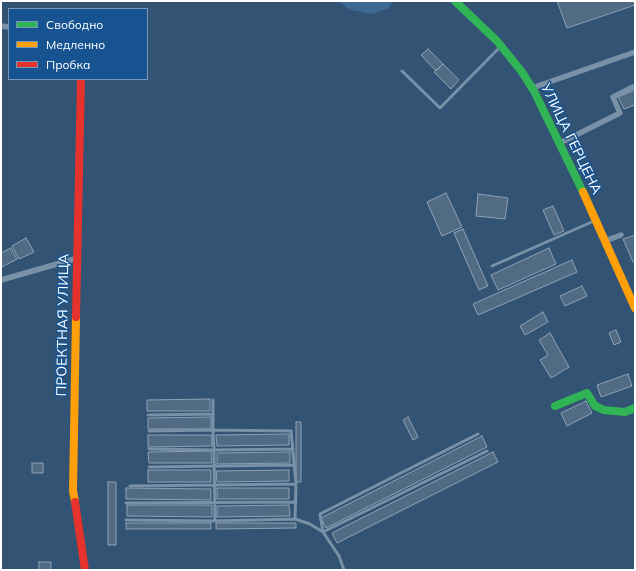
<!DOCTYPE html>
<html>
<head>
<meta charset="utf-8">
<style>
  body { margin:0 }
  #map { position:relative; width:636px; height:571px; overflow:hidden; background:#325374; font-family:Mulish,sans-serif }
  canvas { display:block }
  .frame { position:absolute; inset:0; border:2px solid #fff; pointer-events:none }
  .legend { position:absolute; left:8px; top:8px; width:140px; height:72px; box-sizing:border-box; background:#165390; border:1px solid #7398bc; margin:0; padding:5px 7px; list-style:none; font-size:12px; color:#fff }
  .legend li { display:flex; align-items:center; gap:8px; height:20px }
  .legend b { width:20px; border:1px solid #7398bc }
</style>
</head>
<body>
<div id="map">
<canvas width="636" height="571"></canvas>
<div class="frame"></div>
<ul class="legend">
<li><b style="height:5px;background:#30b455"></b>Свободно</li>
<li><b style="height:5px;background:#ff9f0a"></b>Медленно</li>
<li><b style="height:5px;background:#e5322d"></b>Пробка</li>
</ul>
</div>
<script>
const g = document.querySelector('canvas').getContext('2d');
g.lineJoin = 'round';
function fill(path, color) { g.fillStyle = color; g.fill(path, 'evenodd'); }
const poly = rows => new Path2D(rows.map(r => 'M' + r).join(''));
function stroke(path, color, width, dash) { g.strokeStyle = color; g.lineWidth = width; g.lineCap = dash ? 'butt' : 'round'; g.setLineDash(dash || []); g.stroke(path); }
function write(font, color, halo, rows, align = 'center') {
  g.font = font + ' Mulish,sans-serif'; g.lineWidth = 3; g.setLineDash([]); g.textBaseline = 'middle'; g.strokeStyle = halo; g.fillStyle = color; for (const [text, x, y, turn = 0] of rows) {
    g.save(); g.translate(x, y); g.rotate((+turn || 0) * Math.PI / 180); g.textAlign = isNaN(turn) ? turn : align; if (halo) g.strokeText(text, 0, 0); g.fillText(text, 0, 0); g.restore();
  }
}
const water = poly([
  [338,1,393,1,389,8,372,14,350,10]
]);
const building = poly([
  [557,1,635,1,635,5,567,28,557,1],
  [428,49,443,64,436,71,421,55,428,49],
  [443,64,459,80,451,89,434,72,443,64],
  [635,90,635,105,624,109,618,97,635,90],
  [446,193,462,227,442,236,427,202,446,193],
  [478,194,508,198,505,219,476,216,478,194],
  [553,206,564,231,554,235,543,210,553,206],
  [463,229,488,286,479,290,454,233,463,229],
  [635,235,635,261,633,262,623,239,635,235],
  [26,238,34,252,19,259,12,246,26,238],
  [11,248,17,259,2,267,1,253,11,248],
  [549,248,556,264,498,290,491,275,549,248],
  [572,260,577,272,478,315,473,304,572,260],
  [582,286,587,296,565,306,560,296,582,286],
  [543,312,548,322,525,335,520,326,543,312],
  [616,330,621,342,614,345,609,333,616,330],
  [550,333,569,367,551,378,540,360,548,355,539,340,550,333],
  [628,374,632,386,601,397,597,385,628,374],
  [210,399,210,411,147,411,147,400,210,399],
  [586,401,592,413,567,426,561,413,586,401],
  [211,417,211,429,148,429,148,418,211,417],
  [408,417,418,437,413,440,403,420,408,417],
  [296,422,301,422,301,482,296,482,296,422],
  [289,434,289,445,217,446,216,435,289,434],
  [148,435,212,435,212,446,148,447,148,435],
  [482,436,487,447,326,528,321,518,482,436],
  [211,451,212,463,149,463,148,452,211,451],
  [290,452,290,463,217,464,217,453,290,452],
  [493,452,498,462,337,543,332,533,493,452],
  [32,463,43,463,43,473,32,473,32,463],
  [148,470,211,470,211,482,148,482,148,470],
  [289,470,289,481,217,482,216,471,289,470],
  [108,482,116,482,116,545,108,545,108,482],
  [126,488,211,489,211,500,126,499,126,488],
  [217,488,289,488,289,499,217,499,217,488],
  [127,505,212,505,212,517,127,516,127,505],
  [289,505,290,516,217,517,217,506,289,505],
  [126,523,211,523,211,529,126,529,126,523],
  [216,523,296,523,296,528,216,529,216,523],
  [39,562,51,562,51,570,39,570,39,562]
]);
const lane = poly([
  [402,71,440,108,501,46],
  [492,266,594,221],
  [213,414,213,430,291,431,296,484,295,519],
  [148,415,213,414,213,400],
  [149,431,213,430,214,450,293,449],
  [478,434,320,514,323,532,487,451],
  [149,467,293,465],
  [130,486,296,484],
  [126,503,296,502],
  [126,520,215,521,214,450,149,449],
  [215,521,295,519,310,524,323,532,339,556,344,570]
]);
const street = poly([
  [1,26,9,27],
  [532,88,635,52],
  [560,143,620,113,613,97,633,87],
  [605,241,621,235],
  [1,280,78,258]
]);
const fast = poly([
  [455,1,497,41,522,72,534,91,583,192],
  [555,406,587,393,595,406,604,410,625,412,635,408]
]);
const slow = poly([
  [583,192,635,308],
  [75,502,73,491,76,317]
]);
const jam = poly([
  [76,317,81,79],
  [75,502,85,570]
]);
const streetNames = [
  ["УЛИЦА ГЕРЦЕНА",571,139,64],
  ["ПРОЕКТНАЯ УЛИЦА",63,325,-89]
];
fill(water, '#3d6893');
fill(building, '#516b85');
stroke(building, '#8ea2b5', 1);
stroke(lane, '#7991a7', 3);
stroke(street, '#7991a7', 5.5);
stroke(fast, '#30b455', 8);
stroke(slow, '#ff9f0a', 8);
stroke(jam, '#e5322d', 8);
write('14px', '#fff', '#165390', streetNames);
</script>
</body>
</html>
